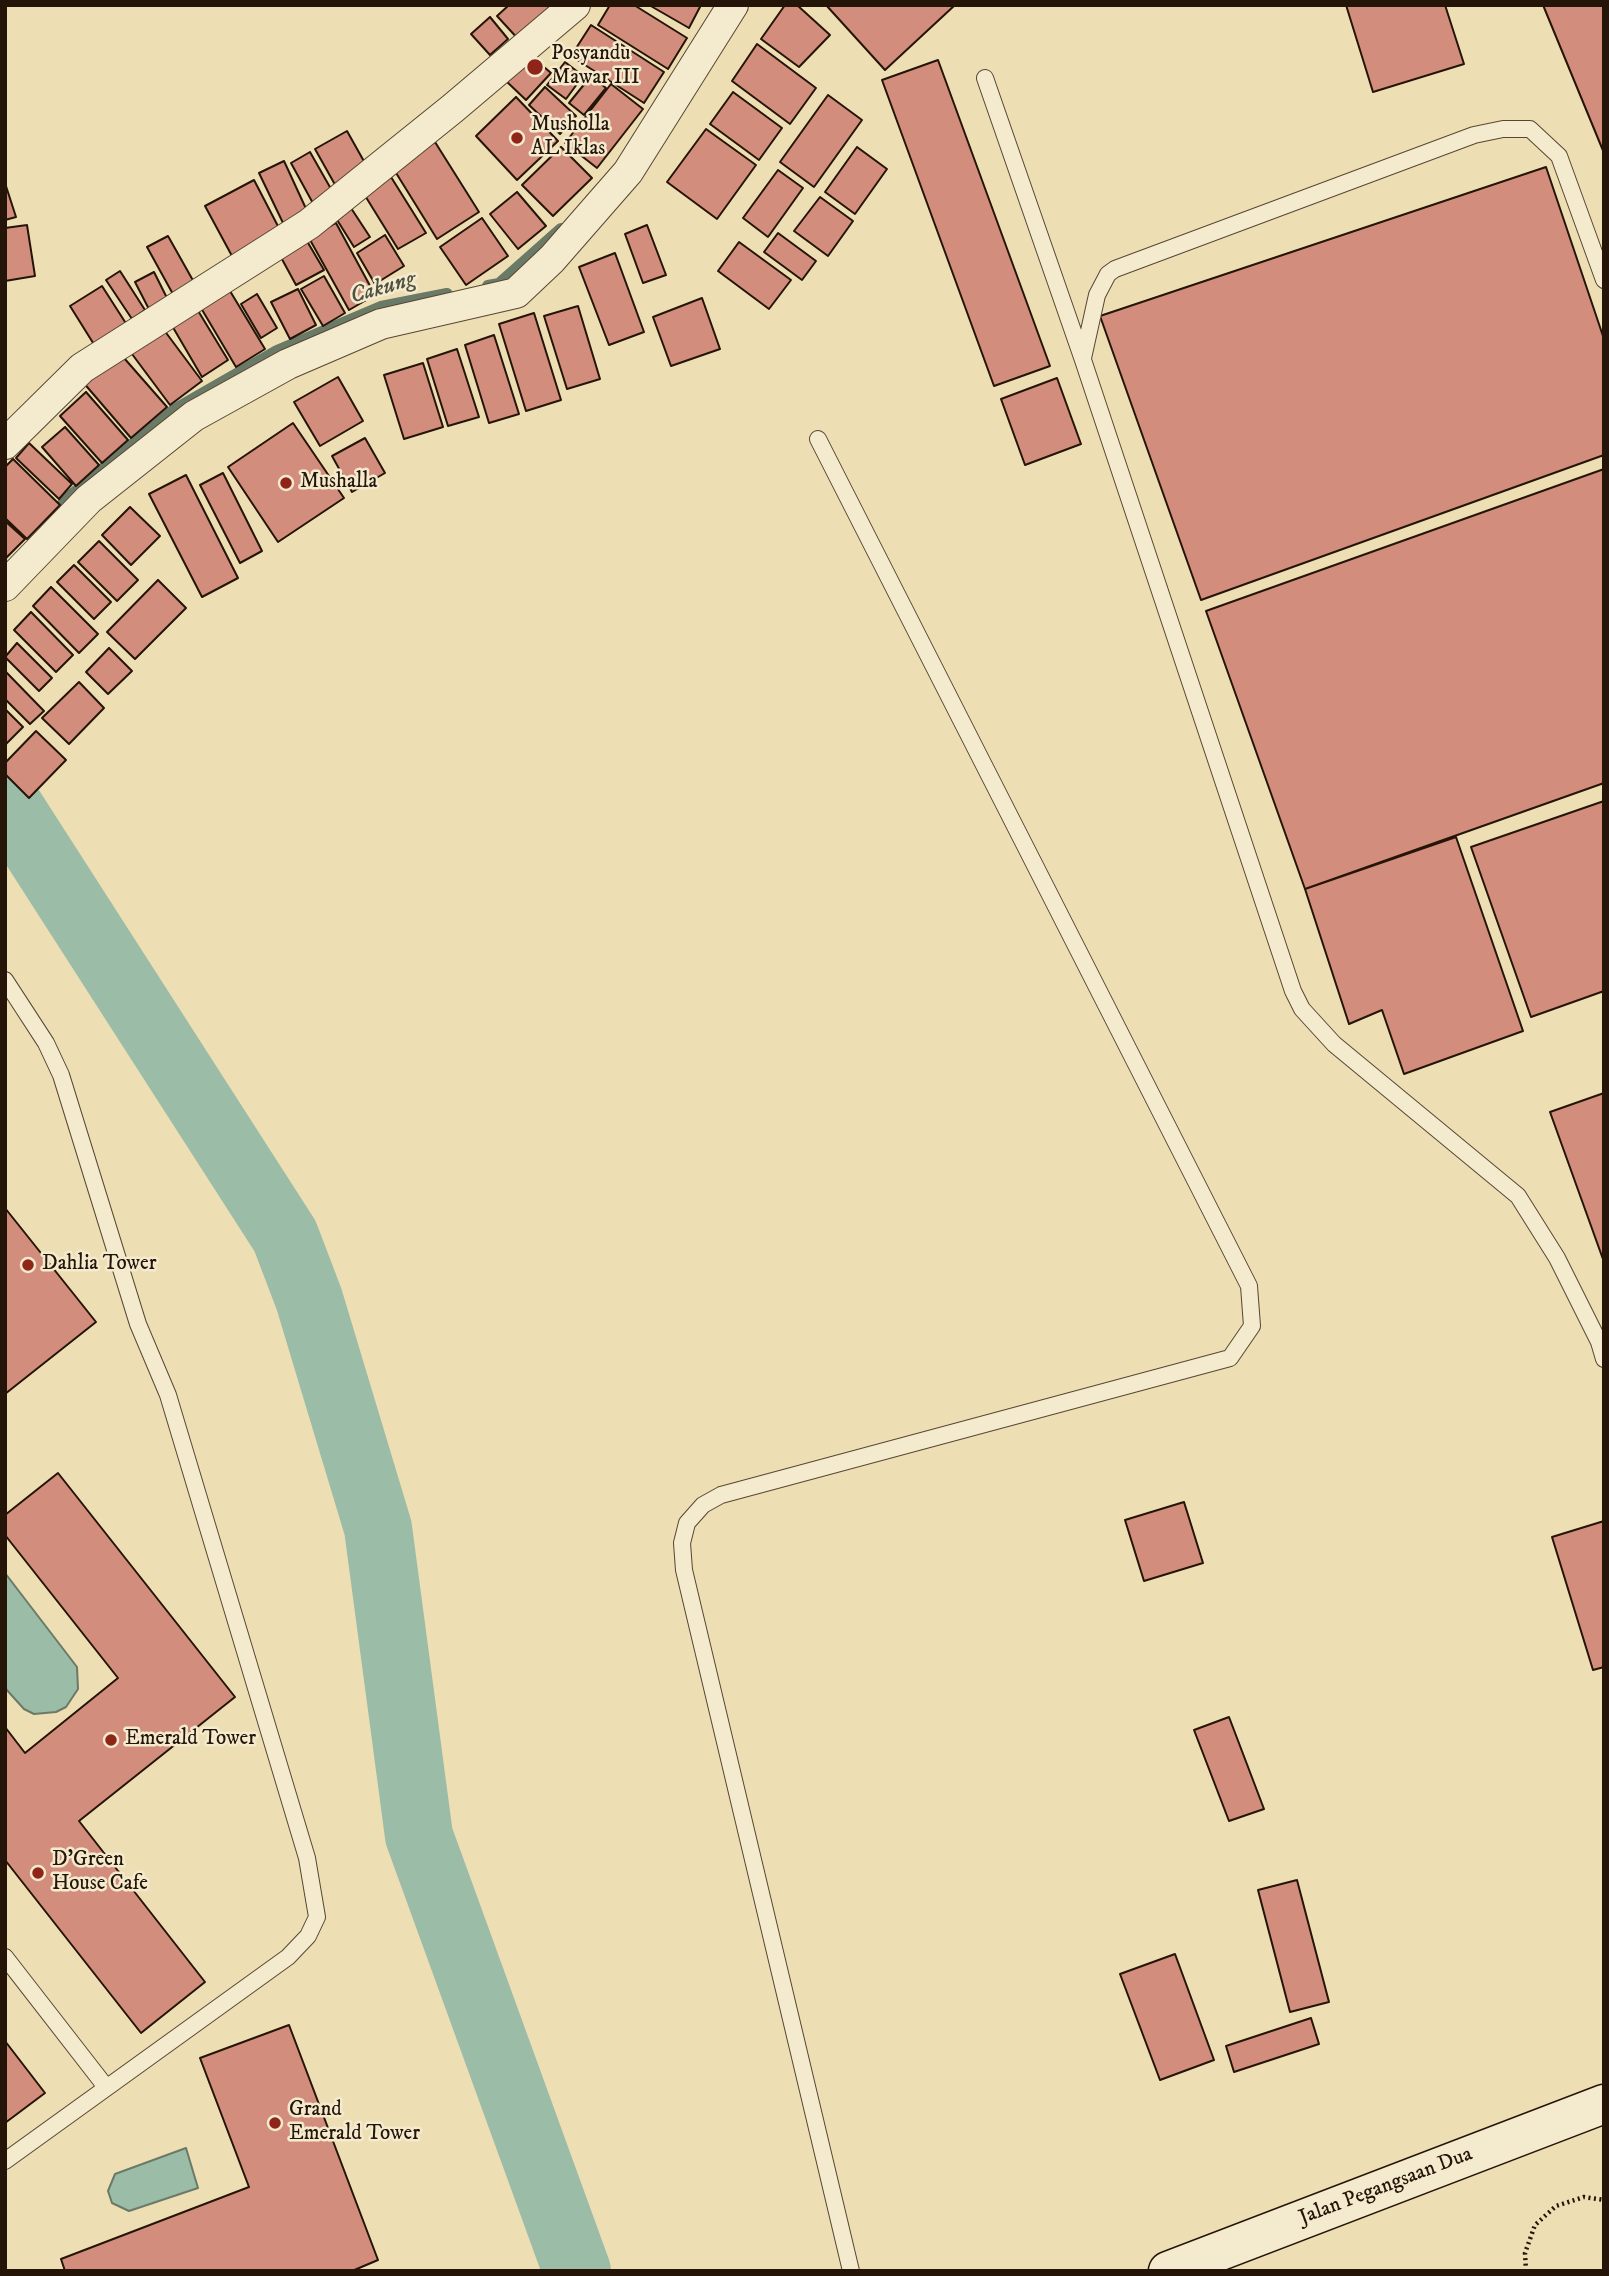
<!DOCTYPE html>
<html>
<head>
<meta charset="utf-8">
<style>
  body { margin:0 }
  #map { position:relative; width:1609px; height:2276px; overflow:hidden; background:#eedeb3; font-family:"IM FELL DW Pica",serif }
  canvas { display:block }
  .frame { position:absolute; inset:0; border:7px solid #241508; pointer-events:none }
</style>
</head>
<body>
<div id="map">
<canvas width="1609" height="2276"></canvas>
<div class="frame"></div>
</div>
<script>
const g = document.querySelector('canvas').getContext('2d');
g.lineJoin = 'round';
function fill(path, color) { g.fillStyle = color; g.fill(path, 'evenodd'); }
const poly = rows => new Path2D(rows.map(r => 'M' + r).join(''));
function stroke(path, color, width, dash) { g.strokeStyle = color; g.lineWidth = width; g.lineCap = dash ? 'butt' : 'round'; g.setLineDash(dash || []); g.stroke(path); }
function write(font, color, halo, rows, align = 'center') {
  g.font = font + ' "IM FELL DW Pica",serif'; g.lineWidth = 5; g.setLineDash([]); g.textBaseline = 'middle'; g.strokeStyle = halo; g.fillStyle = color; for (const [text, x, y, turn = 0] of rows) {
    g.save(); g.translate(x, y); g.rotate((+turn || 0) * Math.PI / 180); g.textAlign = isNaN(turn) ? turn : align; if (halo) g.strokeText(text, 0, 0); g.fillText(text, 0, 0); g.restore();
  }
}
const water = poly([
  [5,1573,77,1667,78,1689,66,1707,56,1712,34,1714,24,1709,5,1688,5,1573],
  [186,2148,198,2188,129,2211,112,2203,108,2191,115,2174,186,2148]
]);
const stream = poly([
  [488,286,499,284,561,229],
  [44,525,69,497,174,410,277,351,381,307,447,294]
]);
const river = poly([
  [5,800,285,1236,309,1299,378,1528,419,1836,577,2271]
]);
const building = poly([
  [509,5,560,5,520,41,497,16,509,5],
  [610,5,634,5,687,38,668,69,598,25,610,5],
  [649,5,701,5,689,28,649,5],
  [785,5,797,5,830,35,799,67,761,39,785,5],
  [826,5,955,5,885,70,826,5],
  [1346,5,1445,5,1464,64,1373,92,1346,5],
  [1543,5,1604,5,1604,153,1543,5],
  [490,17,508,39,490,55,471,34,490,17],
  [591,25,664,72,644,103,571,56,591,25],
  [757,44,816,88,790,124,732,81,757,44],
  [529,54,551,73,526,100,505,80,529,54],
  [938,60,1050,366,994,386,882,80,938,60],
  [565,62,583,76,566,99,547,85,565,62],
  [591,76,606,88,584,115,569,103,591,76],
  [611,84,643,109,597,168,565,143,611,84],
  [545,87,576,116,560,134,529,105,545,87],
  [733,92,782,128,759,160,710,124,733,92],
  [828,95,862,120,814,187,780,162,828,95],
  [516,97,558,141,517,180,476,136,516,97],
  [706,129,756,165,717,219,667,182,706,129],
  [347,131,370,172,338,190,315,149,347,131],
  [435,142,479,212,437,239,393,168,435,142],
  [561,147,592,178,553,216,522,185,561,147],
  [857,147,887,169,855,214,825,192,857,147],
  [310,152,335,196,315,207,291,163,310,152],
  [284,161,308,213,284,225,259,173,284,161],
  [1546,167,1604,339,1604,455,1201,600,1100,316,1546,167],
  [778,170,803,188,768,237,743,218,778,170],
  [391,177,426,233,398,249,364,194,391,177],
  [254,180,280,230,232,256,205,206,254,180],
  [5,183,16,217,5,220,5,183],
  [517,192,546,226,518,249,490,214,517,192],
  [820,197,853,221,828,256,794,231,820,197],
  [349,205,370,237,354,247,334,215,349,205],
  [482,218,508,256,466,285,440,247,482,218],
  [336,223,375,295,349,310,309,238,336,223],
  [27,225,35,276,5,281,5,228,27,225],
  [647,225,666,275,643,283,625,234,647,225],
  [778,233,816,261,802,280,764,252,778,233],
  [385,235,404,266,375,284,357,253,385,235],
  [168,236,195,284,174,296,147,247,168,236],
  [304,236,324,270,296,285,277,250,304,236],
  [739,242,791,280,769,309,718,271,739,242],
  [615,253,644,332,609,345,579,267,615,253],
  [120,271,145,310,132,319,106,280,120,271],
  [154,272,172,308,153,317,135,282,154,272],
  [324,276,345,313,323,326,301,289,324,276],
  [102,286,127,325,95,346,70,306,102,286],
  [298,289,316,325,290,339,271,302,298,289],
  [230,291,265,349,236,367,201,308,230,291],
  [257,294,277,328,261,338,241,304,257,294],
  [702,298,720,349,671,366,653,317,702,298],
  [578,306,600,379,567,389,544,316,578,306],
  [197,309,228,360,202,377,171,324,197,309],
  [534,313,561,400,526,411,499,324,534,313],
  [161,326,202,381,170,405,129,350,161,326],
  [494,335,519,414,489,423,465,345,494,335],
  [457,349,479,417,448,426,427,359,457,349],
  [117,350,167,407,131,438,82,381,117,350],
  [423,363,443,427,404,439,384,375,423,363],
  [338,377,363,421,320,446,294,402,338,377],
  [1057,378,1081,444,1025,465,1001,399,1057,378],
  [86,392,128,440,102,463,60,416,86,392],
  [293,423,344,498,278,542,228,467,293,423],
  [65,427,99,465,76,486,42,447,65,427],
  [365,438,385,473,352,492,332,456,365,438],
  [29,443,72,484,59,499,16,458,29,443],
  [13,459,60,505,27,539,5,518,5,467,13,459],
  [1604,469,1604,783,1305,889,1206,611,1604,469],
  [223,473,262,551,240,563,200,485,223,473],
  [186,475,238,578,202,597,149,494,186,475],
  [130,507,160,536,131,565,102,535,130,507],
  [5,521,25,539,5,559,5,521],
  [99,541,138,580,117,601,78,562,99,541],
  [74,565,111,602,94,619,57,582,74,565],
  [158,580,186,608,135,659,107,632,158,580],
  [51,587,98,634,79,653,33,606,51,587],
  [31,612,73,655,56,672,14,630,31,612],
  [17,643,52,678,39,691,5,657,17,643],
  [109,648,132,671,108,694,86,672,109,648],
  [6,672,44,711,30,724,5,699,6,672],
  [79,682,104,708,69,744,42,718,79,682],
  [5,709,23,727,5,745,5,709],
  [36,731,66,760,29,798,5,774,5,763,36,731],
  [1604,801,1604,991,1531,1017,1471,847,1604,801],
  [1456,837,1523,1031,1404,1074,1382,1010,1349,1024,1305,889,1456,837],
  [1604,1093,1604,1262,1550,1112,1604,1093],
  [5,1208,96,1322,5,1394,5,1208],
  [58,1473,235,1697,79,1821,205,1982,141,2033,5,1860,5,1727,25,1753,118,1678,5,1535,5,1515,58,1473],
  [1184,1502,1203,1563,1144,1581,1125,1520,1184,1502],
  [1604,1521,1604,1667,1593,1670,1552,1537,1604,1521],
  [1229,1717,1264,1809,1229,1821,1194,1730,1229,1717],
  [1297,1880,1329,2002,1290,2012,1258,1890,1297,1880],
  [1175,1954,1214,2060,1160,2080,1120,1974,1175,1954],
  [1311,2018,1319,2044,1234,2072,1226,2046,1311,2018],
  [289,2025,378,2260,352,2271,65,2271,61,2259,249,2187,200,2058,289,2025],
  [5,2041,45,2093,5,2123,5,2041]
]);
const path = poly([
  [1526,2271,1525,2253,1535,2225,1556,2206,1584,2197,1604,2200]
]);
const service = poly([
  [985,78,1083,360,1293,991,1302,1009,1334,1044,1518,1196,1557,1258,1599,1342,1604,1359],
  [1083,358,1097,295,1108,274,1115,269,1474,135,1503,129,1530,129,1559,156,1604,280],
  [818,439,1249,1286,1252,1326,1230,1358,721,1495,703,1505,687,1523,682,1543,684,1570,851,2271],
  [5,980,46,1043,61,1075,138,1324,168,1395,307,1858,317,1917,308,1936,288,1957,5,2161],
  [5,1957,106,2087]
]);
const minor = poly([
  [5,444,82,368,309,224,452,109,575,5],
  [5,586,89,499,194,416,288,364,381,324,516,293,552,259,628,172,733,5]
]);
const secondary = poly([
  [1168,2271,1604,2104]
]);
const markers = [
  [535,67,9,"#8f2418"],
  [517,138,7,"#8f2418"],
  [286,483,7,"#8f2418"],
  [28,1265,7,"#8f2418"],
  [111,1740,7,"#8f2418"],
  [38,1873,7,"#8f2418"],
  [275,2123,7,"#8f2418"]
];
const poiNames = [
  ["Posyandu",551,55],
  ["Mawar III",551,79],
  ["Musholla",531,126],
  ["AL Iklas",531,150],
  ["Mushalla",300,483],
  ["Dahlia Tower",42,1265],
  ["Emerald Tower",125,1740],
  ["D'Green",52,1861],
  ["House Cafe",52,1885],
  ["Grand",289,2111],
  ["Emerald Tower",289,2135]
];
const streetNames = [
  ["Jalan Pegangsaan Dua",1386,2187,-21]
];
const waterNames = [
  ["Cakung",383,289,-16]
];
fill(water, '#9bbda7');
stroke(water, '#6b7a67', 2);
stroke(stream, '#6b7a67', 12);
stroke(river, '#9bbda7', 68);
fill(building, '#d38d7c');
stroke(building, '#241508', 2);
stroke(service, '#564733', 18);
stroke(minor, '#564733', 32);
stroke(secondary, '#241508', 41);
stroke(path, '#241508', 4.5, [2, 3.5]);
stroke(service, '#f4eace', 16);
stroke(minor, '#f4eace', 30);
stroke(secondary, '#f4eace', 38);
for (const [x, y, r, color] of markers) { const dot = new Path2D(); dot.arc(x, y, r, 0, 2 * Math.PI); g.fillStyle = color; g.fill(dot); stroke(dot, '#f4eace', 2.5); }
write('21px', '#241508', '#f4eace', poiNames, 'left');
write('21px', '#241508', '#f4eace', streetNames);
write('italic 23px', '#4e5040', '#f4eace', waterNames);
</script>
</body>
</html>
